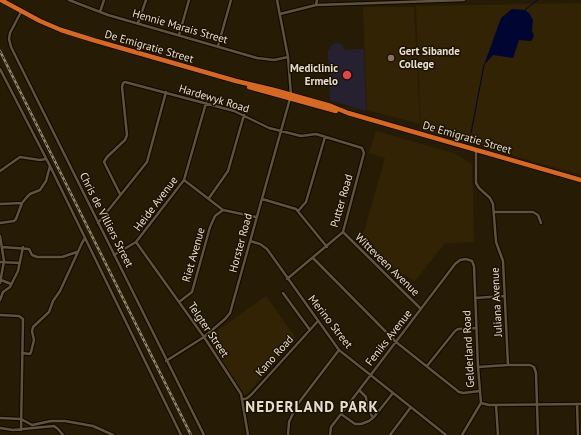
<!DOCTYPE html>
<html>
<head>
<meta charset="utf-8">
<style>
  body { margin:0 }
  canvas { display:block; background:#261b05 }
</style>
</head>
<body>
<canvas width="581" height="435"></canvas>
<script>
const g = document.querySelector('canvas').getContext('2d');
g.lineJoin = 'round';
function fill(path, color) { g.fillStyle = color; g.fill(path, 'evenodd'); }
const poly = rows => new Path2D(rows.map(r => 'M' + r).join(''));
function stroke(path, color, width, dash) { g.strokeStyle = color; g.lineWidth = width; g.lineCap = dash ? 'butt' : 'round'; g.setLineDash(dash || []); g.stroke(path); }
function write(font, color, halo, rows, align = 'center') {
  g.font = font + ' "PT Sans",sans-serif'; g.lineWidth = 3; g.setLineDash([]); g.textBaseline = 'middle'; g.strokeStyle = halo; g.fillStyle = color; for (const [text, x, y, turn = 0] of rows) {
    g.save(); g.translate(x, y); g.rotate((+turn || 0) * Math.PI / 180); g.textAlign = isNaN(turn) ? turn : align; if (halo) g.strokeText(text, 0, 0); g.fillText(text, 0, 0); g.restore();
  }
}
const built = poly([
  [581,3,581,175,421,130,416,6],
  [363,7,414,7,420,124,367,110],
  [376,131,456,154,472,164,474,242,445,243,415,281,389,266,383,265,359,242,365,228,385,158,369,153],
  [266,296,295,337,275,360,277,361,246,395,243,394,210,342,211,335]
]);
const medical = poly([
  [339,43,343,46,344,50,364,49,366,111,330,100,328,51,333,44]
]);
const water = poly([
  [512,9,525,10,530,14,533,20,532,31,534,36,531,41,519,40,513,58,493,55,484,65,501,18]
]);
const stream = poly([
  [525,10,537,0],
  [471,133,484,65]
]);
const street = poly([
  [69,0,108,15,257,58,274,60,288,57],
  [316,5,317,0],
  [22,10,10,33,9,39,11,47,204,435],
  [100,12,104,0],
  [280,14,316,5,464,0],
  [138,23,146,0],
  [179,35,189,0],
  [218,46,231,0],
  [0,69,50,166,181,435],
  [476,150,476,183,479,188,490,198,493,204,496,242,503,261,508,365],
  [0,171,20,157,40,160,46,159],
  [184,180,223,210,256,217],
  [120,194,104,162,107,157,125,140,127,135,122,87,123,83,125,82,234,111,269,128,301,136,316,134,362,148,364,153,343,232,287,279],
  [209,198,228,171,244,115],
  [262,199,296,209,327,247],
  [0,204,22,203],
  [298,211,306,202,325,137],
  [495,212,533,212,538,215,541,223],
  [0,223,14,221,16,219,22,203,27,197,30,194,40,190,46,181,50,166],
  [98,223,147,162,166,92],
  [343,232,421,309],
  [0,236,4,261,0,283],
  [250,241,260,244,267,249,339,350,446,435],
  [136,242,204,337,241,394,248,435],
  [2,247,29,249,32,255,37,257,62,257,77,252],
  [114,255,136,242,184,180,206,103],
  [313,258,396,342,459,392,463,393,480,391],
  [0,262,20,263],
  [1,280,11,284],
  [283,293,310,330],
  [475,298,504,296],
  [0,300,3,292,10,287,18,271,23,247],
  [179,302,192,292,210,227,215,216,223,210],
  [0,315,19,316,23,319,21,430],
  [22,353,30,354,31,352,34,340,32,331,33,327,49,312,53,301,60,291,82,243,85,238],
  [166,361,204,337,225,319,230,313,291,95,288,57,277,0],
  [427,366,455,331,458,329,476,328],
  [478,367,508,365,530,365,534,367,536,373,538,435],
  [359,390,366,397,367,407,373,418],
  [243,399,246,399,251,395,318,321],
  [481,403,489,405,581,404],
  [577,404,578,435],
  [496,405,498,435],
  [341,414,355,424,361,424,369,421,374,417,393,393],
  [0,418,21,419,32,425,51,421,65,421,93,426,113,435],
  [0,428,13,430,54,426,58,429,63,435],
  [288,435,289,422,297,405,339,350],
  [330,435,331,427,341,414,455,264,460,260,466,259,472,261,474,266,478,367,481,403,462,435],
  [390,435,411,407]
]);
const highway = poly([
  [1,0,40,21,61,30,93,40,236,81,274,90,331,106,348,113,581,180],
  [249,87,336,111]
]);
const rail = poly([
  [0,51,191,435]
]);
const markers = [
  [391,58,4,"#8d6e63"],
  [347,75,5,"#e0444e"]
];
const streetNames = [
  ["Hennie Marais Street",180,27,16],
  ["De Emigratie Street",149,47,16],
  ["Hardewyk Road",214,99,17],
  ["De Emigratie Street",467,138,16],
  ["Putter Road",342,201,-74],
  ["Heide Avenue",156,204,-53],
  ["Chris de Villiers Street",106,220,63],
  ["Horster Road",241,243,-75],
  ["Riet Avenue",194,255,-74],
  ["Witteveen Avenue",387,265,44],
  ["Juliana Avenue",497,302,-93],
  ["Merino Street",330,322,52],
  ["Telgter Street",208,330,56],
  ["Feniks Avenue",389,338,-52],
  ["Gelderland Road",469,349,-93],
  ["Kano Road",275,356,-48]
];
const poiNames = [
  ["Gert Sibande",399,52],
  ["College",399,65],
  ["Mediclinic",338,69,"right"],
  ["Ermelo",338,82,"right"]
];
const districtNames = [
  ["NEDERLAND PARK",312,408]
];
fill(built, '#312304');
fill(medical, '#262131');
fill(water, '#000531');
stroke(stream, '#000531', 1);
stroke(street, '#0f0600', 4.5);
stroke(highway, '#0f0600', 6);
stroke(street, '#60533b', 2.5);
stroke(highway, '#d66825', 4.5);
stroke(rail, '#918876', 2.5);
stroke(rail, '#1d1200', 1, [3]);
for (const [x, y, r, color] of markers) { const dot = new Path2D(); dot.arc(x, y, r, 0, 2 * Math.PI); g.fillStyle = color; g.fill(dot); stroke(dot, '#1d1200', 1.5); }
write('11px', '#e6dfd1', '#1d1200', streetNames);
write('bold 11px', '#e6dfd1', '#1d1200', poiNames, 'left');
g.letterSpacing = '1px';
write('bold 15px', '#e6dfd1', '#1d1200', districtNames);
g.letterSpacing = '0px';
</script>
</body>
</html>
